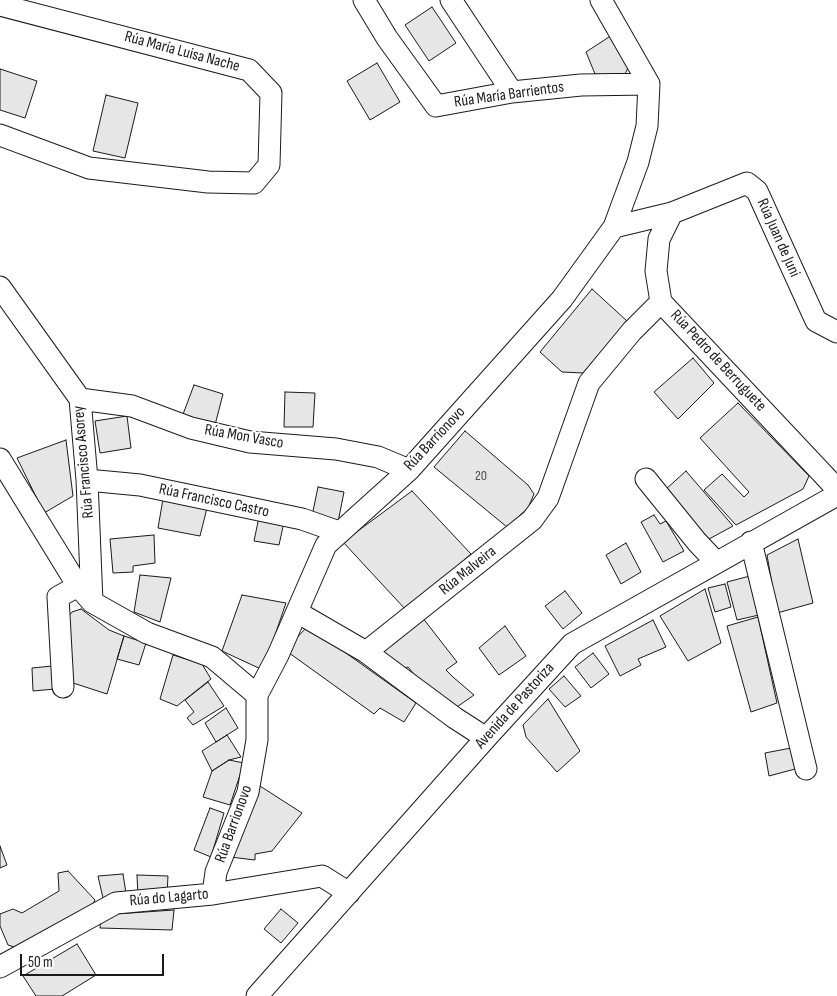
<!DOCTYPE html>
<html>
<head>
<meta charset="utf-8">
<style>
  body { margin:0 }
  #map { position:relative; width:837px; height:996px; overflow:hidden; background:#fff; font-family:"Sofia Sans Condensed",sans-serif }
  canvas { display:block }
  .scale { position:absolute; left:20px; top:954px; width:144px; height:22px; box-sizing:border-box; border:2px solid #1a1a1a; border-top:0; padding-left:6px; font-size:15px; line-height:18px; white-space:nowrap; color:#1a1a1a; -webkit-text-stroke:4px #fff; paint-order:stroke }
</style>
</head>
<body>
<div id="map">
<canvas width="837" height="996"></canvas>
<div class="scale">50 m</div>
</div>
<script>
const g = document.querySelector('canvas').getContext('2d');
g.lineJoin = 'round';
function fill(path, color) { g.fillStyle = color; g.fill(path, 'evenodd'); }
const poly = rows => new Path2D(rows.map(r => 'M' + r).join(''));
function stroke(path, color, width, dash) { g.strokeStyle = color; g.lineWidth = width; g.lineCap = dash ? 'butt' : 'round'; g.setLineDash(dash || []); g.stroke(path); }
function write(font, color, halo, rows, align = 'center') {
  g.font = font + ' "Sofia Sans Condensed",sans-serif'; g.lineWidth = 4; g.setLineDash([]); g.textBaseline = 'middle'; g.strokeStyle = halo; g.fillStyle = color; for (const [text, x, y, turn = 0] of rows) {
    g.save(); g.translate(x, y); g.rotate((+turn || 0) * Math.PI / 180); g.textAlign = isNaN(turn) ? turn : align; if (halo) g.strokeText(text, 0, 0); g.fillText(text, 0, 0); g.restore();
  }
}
const building = poly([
  [432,7,456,43,429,61,405,25,432,7],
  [612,35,629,66,624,76,595,74,586,52,612,35],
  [377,63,400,102,370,120,347,81,377,63],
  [0,69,37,81,25,118,0,110,0,69],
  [106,95,138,103,125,158,93,151,106,95],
  [592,289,627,321,583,373,562,372,540,352,592,289],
  [693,358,714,383,678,419,654,392,693,358],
  [194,385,223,394,215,425,182,417,194,385],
  [285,392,315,393,313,427,284,427,285,392],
  [738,403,809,476,803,489,736,525,704,490,722,474,744,497,749,492,700,438,738,403],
  [127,416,131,448,100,453,95,421,127,416],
  [465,431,528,485,534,494,528,508,507,527,434,467,465,431],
  [66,440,73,496,44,513,17,458,66,440],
  [686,471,733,526,709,539,665,490,686,471],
  [318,487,344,492,338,522,312,516,318,487],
  [412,491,471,554,406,610,343,542,412,491],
  [163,499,207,508,200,536,158,528,163,499],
  [654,515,660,524,666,521,684,551,663,562,641,522,654,515],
  [259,517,284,522,279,545,254,541,259,517],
  [154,535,155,563,133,566,133,572,113,573,110,539,154,535],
  [798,539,813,603,777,613,767,555,798,539],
  [626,543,641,572,621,584,606,555,626,543],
  [140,575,171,578,160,622,134,612,140,575],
  [750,576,759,615,737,620,727,582,750,576],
  [725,584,731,607,715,612,708,588,725,584],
  [705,589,721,643,688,661,660,616,705,589],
  [565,591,582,613,563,629,545,606,565,591],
  [242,595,286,603,263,670,222,651,242,595],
  [81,609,109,630,124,636,107,694,70,682,67,618,72,612,81,609],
  [422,617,457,662,446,670,453,677,474,695,454,709,424,686,408,667,404,669,379,652,422,617],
  [758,617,777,703,751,712,727,626,758,617],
  [653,620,666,647,638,659,641,665,620,676,605,646,653,620],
  [308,626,416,703,404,722,380,708,374,714,285,650,308,626],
  [505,626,526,656,499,675,479,648,505,626],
  [124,636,146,643,139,665,117,659,124,636],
  [593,653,609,674,591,688,575,667,593,653],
  [173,655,202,664,211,679,177,706,160,699,173,655],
  [52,666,55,689,33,691,32,668,52,666],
  [564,676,581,696,565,707,549,689,564,676],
  [208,682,224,706,193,725,187,718,194,712,185,700,208,682],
  [548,699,580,751,557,772,526,737,523,725,548,699],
  [226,708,238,728,216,742,205,723,226,708],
  [227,735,241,757,229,760,212,771,202,751,227,735],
  [791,748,795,769,769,776,765,753,791,748],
  [229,760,244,763,230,805,203,797,212,771,229,760],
  [260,786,302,813,272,851,255,854,255,860,230,857,260,786],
  [210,808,224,813,211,857,194,850,210,808],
  [0,846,7,865,0,868,0,846],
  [68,871,95,900,89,911,17,948,8,945,0,926,0,914,13,909,22,913,59,891,58,873,68,871],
  [123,874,126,893,103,898,98,876,123,874],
  [137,875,168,876,167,895,138,897,137,875],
  [281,909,298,923,281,943,264,929,281,909],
  [174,910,172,930,100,928,101,915,174,910],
  [77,944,96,975,62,996,36,996,23,976,77,944]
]);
const minor = poly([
  [364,0,387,38,436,106,512,92,581,85,649,84],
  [451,0,512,92],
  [0,5,249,70,271,93,269,165,254,183,208,182,89,168,0,135],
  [672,213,659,239,656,271,661,302,837,489],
  [614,227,672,213,747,183,757,191,816,321,837,332],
  [0,287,80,399,87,480,92,602],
  [80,399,132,406,191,428,250,442,336,449,378,457,409,470],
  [0,459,78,586,92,602,147,633,212,657,257,695],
  [646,479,697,542,716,562],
  [87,480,140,485,302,519,339,532],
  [751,542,806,769],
  [297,612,366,652,455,718,486,738],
  [366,652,532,520,548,498,589,383,632,331,661,302],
  [63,687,58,597,78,586],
  [213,894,216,872,248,792,257,740,257,695,278,655,326,545,409,470,562,299,614,227,638,162,647,126,649,84,601,0],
  [0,967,116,903,213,894,322,876,349,893],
  [257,996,486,738,572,644,837,495]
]);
const numberNames = [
  ["20",481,476]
];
const streetNames = [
  ["Rúa María Luisa Nache",182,52,15],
  ["Rúa María Barrientos",509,95,-8],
  ["Rúa Juan de Juni",778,238,66],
  ["Rúa Pedro de Berruguete",718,361,47],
  ["Rúa Mon Vasco",244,437,10],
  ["Rúa Barrionovo",435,439,-47],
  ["Rúa Francisco Asorey",84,462,-95],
  ["Rúa Francisco Castro",214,501,12],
  ["Rúa Malveira",468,571,-39],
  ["Avenida de Pastoriza",515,706,-48],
  ["Rúa Barrionovo",234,824,-70],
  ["Rúa do Lagarto",169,898,-5]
];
fill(building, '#e6e6e6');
stroke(building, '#1a1a1a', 1);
stroke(minor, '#1a1a1a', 23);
stroke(minor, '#fff', 21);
write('14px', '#4d4d4d', null, numberNames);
write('16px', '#1a1a1a', '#fff', streetNames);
</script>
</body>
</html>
